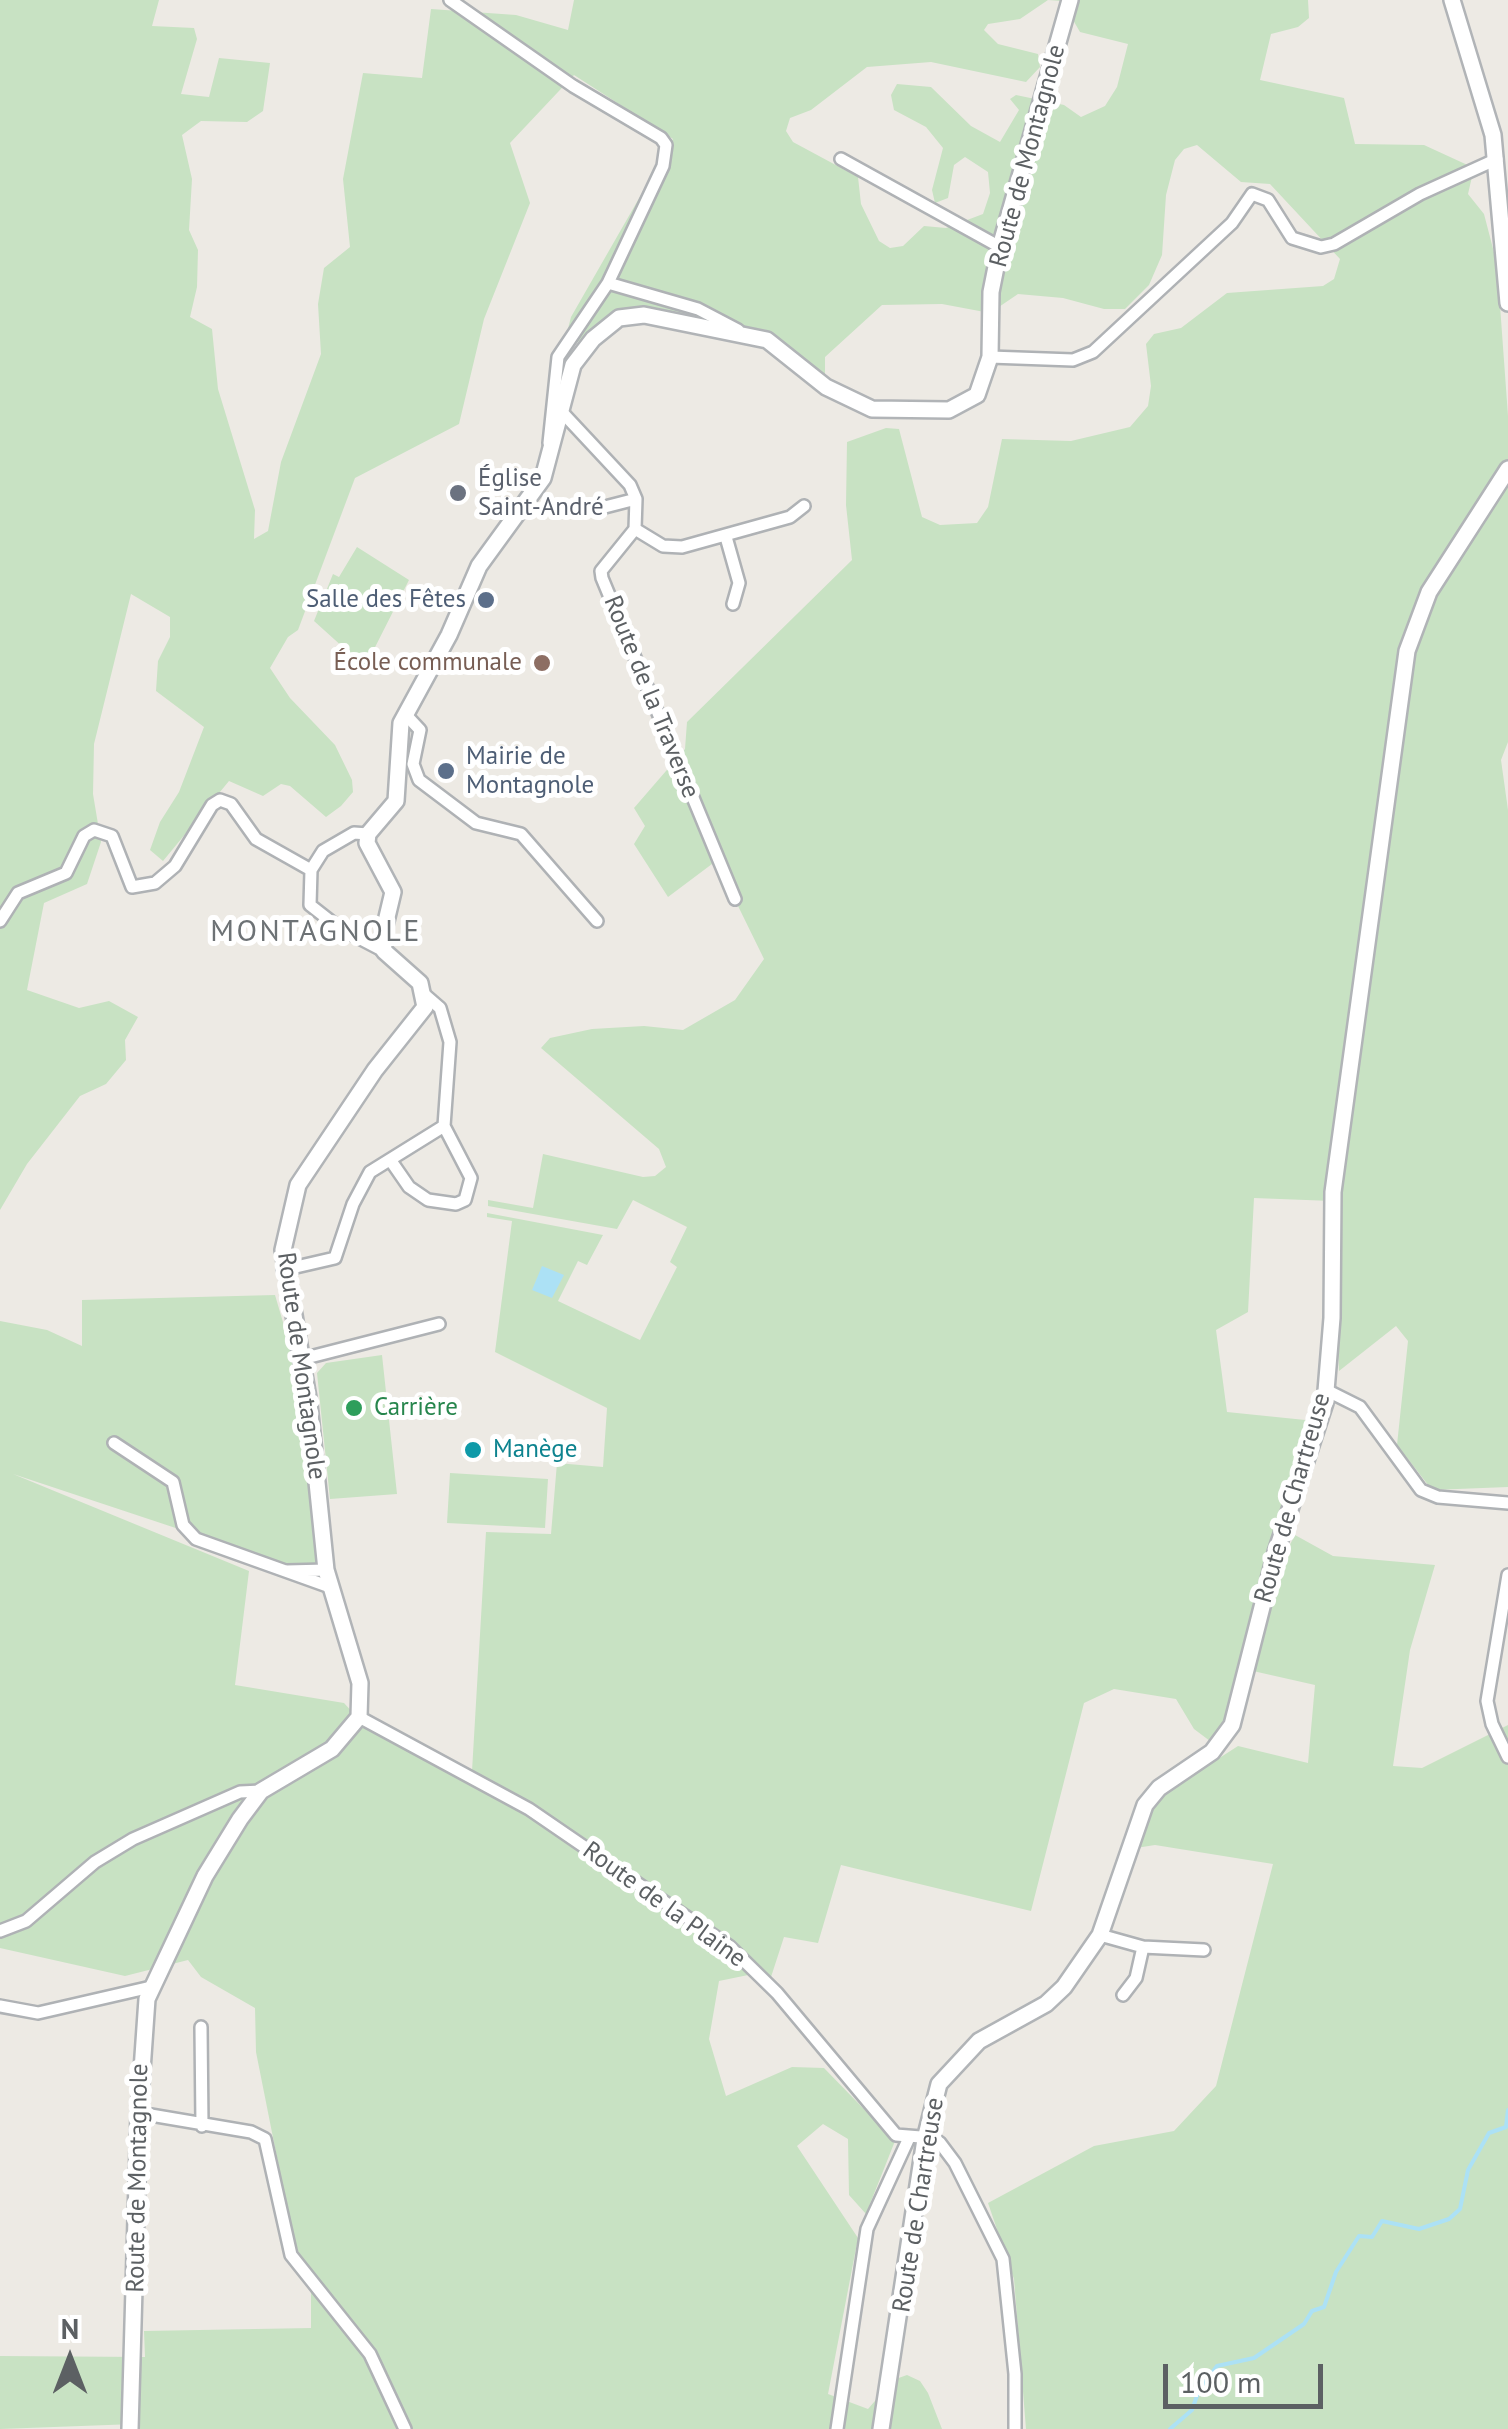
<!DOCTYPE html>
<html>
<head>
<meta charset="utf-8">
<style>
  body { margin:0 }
  #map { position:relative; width:1508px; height:2429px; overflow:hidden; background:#edeae4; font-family:"PT Sans",sans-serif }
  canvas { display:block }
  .north { position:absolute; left:20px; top:2309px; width:100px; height:100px; -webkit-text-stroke:8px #fff; paint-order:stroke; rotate:0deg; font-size:28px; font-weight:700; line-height:40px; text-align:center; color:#5c6063 }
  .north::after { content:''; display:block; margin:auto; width:35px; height:45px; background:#5c6063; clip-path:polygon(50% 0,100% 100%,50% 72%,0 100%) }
  .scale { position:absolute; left:1163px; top:2364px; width:160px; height:45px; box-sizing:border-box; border:5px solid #5c6063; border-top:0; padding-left:12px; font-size:30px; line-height:35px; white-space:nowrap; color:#5c6063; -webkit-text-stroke:8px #fff; paint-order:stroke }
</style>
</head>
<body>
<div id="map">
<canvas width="1508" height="2429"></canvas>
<div class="north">N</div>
<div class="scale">100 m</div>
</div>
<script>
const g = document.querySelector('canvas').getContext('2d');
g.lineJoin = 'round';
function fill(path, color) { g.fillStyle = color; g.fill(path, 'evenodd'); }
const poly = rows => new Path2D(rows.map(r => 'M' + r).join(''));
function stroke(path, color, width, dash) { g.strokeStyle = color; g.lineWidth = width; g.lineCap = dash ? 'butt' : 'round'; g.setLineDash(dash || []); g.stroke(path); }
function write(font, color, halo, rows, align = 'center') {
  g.font = font + ' "PT Sans",sans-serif'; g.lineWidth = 10; g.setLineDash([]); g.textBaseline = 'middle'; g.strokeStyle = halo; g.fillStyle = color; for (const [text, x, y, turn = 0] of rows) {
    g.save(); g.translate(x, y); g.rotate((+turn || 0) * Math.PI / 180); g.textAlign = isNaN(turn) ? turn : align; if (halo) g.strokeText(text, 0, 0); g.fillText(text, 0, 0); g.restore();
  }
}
const green = poly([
  [0,0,159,0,152,26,194,28,197,39,181,94,209,97,219,58,270,63,263,111,247,122,201,121,182,135,192,179,189,230,198,250,197,287,190,317,212,329,218,389,255,510,254,539,268,531,281,462,321,354,318,304,324,268,350,247,343,179,363,73,422,78,431,9,516,15,568,30,574,0,1308,0,1309,18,1298,27,1271,34,1260,80,1344,98,1355,144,1424,145,1474,168,1468,194,1484,214,1497,264,1508,416,1508,742,1501,760,1508,810,1508,1487,1432,1490,1397,1445,1408,1341,1396,1326,1339,1371,1332,1201,1254,1198,1248,1312,1216,1330,1227,1412,1315,1421,1248,1630,1227,1715,1210,1741,1194,1729,1176,1699,1114,1689,1084,1703,1031,1911,841,1865,818,1943,784,1937,771,1977,733,1943,635,1874,526,1801,472,1771,486,1532,551,1534,557,1463,603,1467,607,1408,495,1352,512,1221,487,1217,487,1213,603,1235,587,1265,578,1261,558,1301,640,1340,677,1267,670,1262,687,1227,633,1200,617,1229,488,1206,488,1200,533,1208,543,1154,643,1177,655,1176,666,1167,659,1149,541,1048,550,1038,592,1029,644,1026,683,1030,735,1000,764,959,716,861,668,897,634,844,645,826,634,808,685,749,687,722,852,560,846,505,847,442,886,428,899,429,922,517,940,525,977,523,988,507,1002,439,1071,441,1130,427,1148,406,1151,386,1146,344,1154,334,1181,328,1227,293,1323,286,1334,279,1340,259,1270,184,1241,182,1197,145,1184,149,1175,160,1166,195,1162,255,1149,285,1125,309,1104,309,1063,298,1018,294,990,313,942,304,882,305,825,357,825,375,766,330,639,307,596,327,561,356,571,317,673,139,574,75,510,143,530,203,484,319,459,424,355,478,298,630,288,637,270,668,290,698,335,745,352,780,353,792,341,806,326,817,290,786,281,784,263,796,229,781,163,861,150,850,160,822,179,792,204,727,156,691,158,661,170,637,170,617,131,594,94,744,93,794,101,842,87,884,44,903,27,990,79,1008,109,1001,138,1017,125,1040,126,1060,106,1084,80,1096,27,1164,0,1210],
  [1048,0,1062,1,1080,32,1128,44,1117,87,1105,106,1081,117,1064,105,1016,95,1010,99,1019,110,1000,142,971,126,931,87,897,84,891,95,894,110,926,127,943,148,932,190,935,203,948,198,954,165,965,157,988,172,990,193,983,214,946,228,924,226,903,246,890,248,879,241,861,204,858,177,793,142,786,131,790,118,811,110,867,67,931,62,1026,82,1040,67,1038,54,998,44,984,30,988,24,1020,19],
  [357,547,409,580,365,667,314,621,333,574,339,577],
  [275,1295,290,1346,297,1346,323,1553,318,1564,287,1565,13,1474,249,1571,235,1685,344,1703,368,1729,525,1812,753,1974,719,1981,709,2039,726,2096,792,2067,824,2068,895,2141,866,2214,849,2195,848,2139,823,2124,797,2146,858,2238,828,2394,868,2409,893,2380,907,2375,920,2381,928,2393,942,2429,135,2429,135,2424,0,2429,0,2356,145,2357,144,2331,311,2328,311,2293,291,2228,256,2052,255,2008,201,1977,188,1960,125,1976,0,1948,0,1321,47,1330,82,1346,82,1300],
  [382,1355,397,1494,330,1499,317,1373,326,1363],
  [450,1473,548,1479,545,1528,447,1523],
  [1295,1535,1333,1556,1435,1565,1410,1650,1393,1766,1422,1768,1508,1725,1508,2429,1026,2429,1014,2279,988,2203,1094,2146,1174,2131,1216,2086,1273,1864,1155,1845,1136,1848,1159,1797,1238,1746,1308,1763,1315,1685,1253,1671,1284,1556]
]);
const water = poly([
  [542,1266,564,1275,552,1298,532,1290]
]);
const stream = poly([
  [1170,2429,1192,2410,1199,2390,1217,2366,1254,2358,1304,2324,1312,2311,1324,2307,1336,2272,1359,2236,1372,2237,1382,2221,1419,2229,1449,2219,1460,2209,1468,2170,1489,2133,1506,2127,1508,2110]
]);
const street = poly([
  [450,0,573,86,661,138,666,145,663,166,608,283,698,309,738,330],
  [841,159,1000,247],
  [990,357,1073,360,1093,352,1232,223,1252,194,1268,200,1292,238,1321,247,1334,244,1420,194,1497,159],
  [560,410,630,485,636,499,635,529,601,571,602,578,735,899],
  [549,443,558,357,608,283],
  [597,509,636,499],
  [635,529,663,546,682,547,790,517,804,506],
  [726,537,739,583,733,604],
  [406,715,420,730,413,764,419,780,476,823,521,834,597,921],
  [368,834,354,833,323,851,311,870,310,905,338,927,384,951],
  [0,921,18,893,66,873,84,836,94,830,112,836,132,887,155,883,175,866,212,805,220,800,231,804,256,839,311,870],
  [391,1161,409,1187,428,1200,456,1204,465,1200,471,1178,444,1126],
  [283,1270,335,1258,353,1204,370,1172,444,1126,450,1042,440,1008,425,995],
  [302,1359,439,1324],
  [1326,1390,1360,1407,1421,1490,1438,1497,1508,1503],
  [114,1443,173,1482,183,1525,196,1539,330,1587],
  [287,1571,326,1570],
  [1508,1575,1487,1701,1492,1724,1508,1757],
  [359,1717,529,1809,729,1946,777,1993,896,2135,933,2138,940,2143,955,2163,1003,2259,1015,2374,1015,2429],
  [0,1931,26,1921,95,1862,133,1839,240,1792,261,1791],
  [1100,1935,1143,1947,1204,1950],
  [1123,1995,1136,1978,1143,1947],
  [0,2006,38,2013,151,1987],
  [201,2027,202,2126],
  [139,2113,251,2132,265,2139,291,2255,370,2354,405,2429],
  [837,2429,867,2229,908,2140]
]);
const secondary = poly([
  [1452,0,1493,135,1508,303],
  [130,2429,139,2113,147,1999,205,1876,240,1819,261,1791,332,1749,359,1717,360,1683,326,1570,309,1404,283,1250,298,1185,375,1070,425,1007,420,983,384,951,383,934,393,892,367,843,368,834,396,801,401,723,449,635,479,566,543,478,573,365,593,339,619,318,644,315,767,340,826,387,872,409,949,410,977,395,990,357,991,292,1000,247,1070,0],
  [881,2429,925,2139,939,2084,979,2041,1046,2004,1064,1987,1100,1935,1145,1805,1159,1788,1212,1752,1232,1725,1276,1552,1325,1403,1332,1318,1333,1192,1407,651,1429,592,1508,469]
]);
const markers = [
  [458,493,10,"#6b7280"],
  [486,600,10,"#5c6f8a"],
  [542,663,10,"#8d6e63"],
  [446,771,10,"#5c6f8a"],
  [354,1408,10,"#2e9e5b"],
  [473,1450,10,"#0f9aa8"]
];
const streetNames = [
  ["Route de Montagnole",1028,156,-75],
  ["Route de la Traverse",651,697,68],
  ["Route de Montagnole",301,1366,82],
  ["Route de Chartreuse",1293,1498,-74],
  ["Route de la Plaine",664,1905,36],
  ["Route de Montagnole",138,2178,-89],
  ["Route de Chartreuse",919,2205,-81]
];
const worshipNames = [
  ["Église",478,479],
  ["Saint-André",478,508]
];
const serviceNames = [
  ["Salle des Fêtes",466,600],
  ["Mairie de",466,757,"left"],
  ["Montagnole",466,786,"left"]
];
const educationNames = [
  ["École communale",522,663]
];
const leisureNames = [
  ["Carrière",374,1408]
];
const cultureNames = [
  ["Manège",493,1450]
];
const quarterNames = [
  ["MONTAGNOLE",316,932]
];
fill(green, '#c8e2c3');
fill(water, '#ace1f5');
stroke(stream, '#ace1f5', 4);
stroke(street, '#afb2b5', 16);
stroke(secondary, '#b1b4b7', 20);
stroke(street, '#fff', 11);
stroke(secondary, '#fff', 15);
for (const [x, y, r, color] of markers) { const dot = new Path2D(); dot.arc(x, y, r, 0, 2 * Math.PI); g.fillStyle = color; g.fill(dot); stroke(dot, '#fff', 4); }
write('25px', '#5c6063', '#fff', streetNames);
write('25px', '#5b616d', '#fff', worshipNames, 'left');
write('25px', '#4e5e75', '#fff', serviceNames, 'right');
write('25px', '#785e54', '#fff', educationNames, 'right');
write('25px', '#27864d', '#fff', leisureNames, 'left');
write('25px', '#0d838f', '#fff', cultureNames, 'left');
g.letterSpacing = '2.5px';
write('30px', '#6d7275', '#fff', quarterNames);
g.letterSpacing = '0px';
</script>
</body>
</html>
